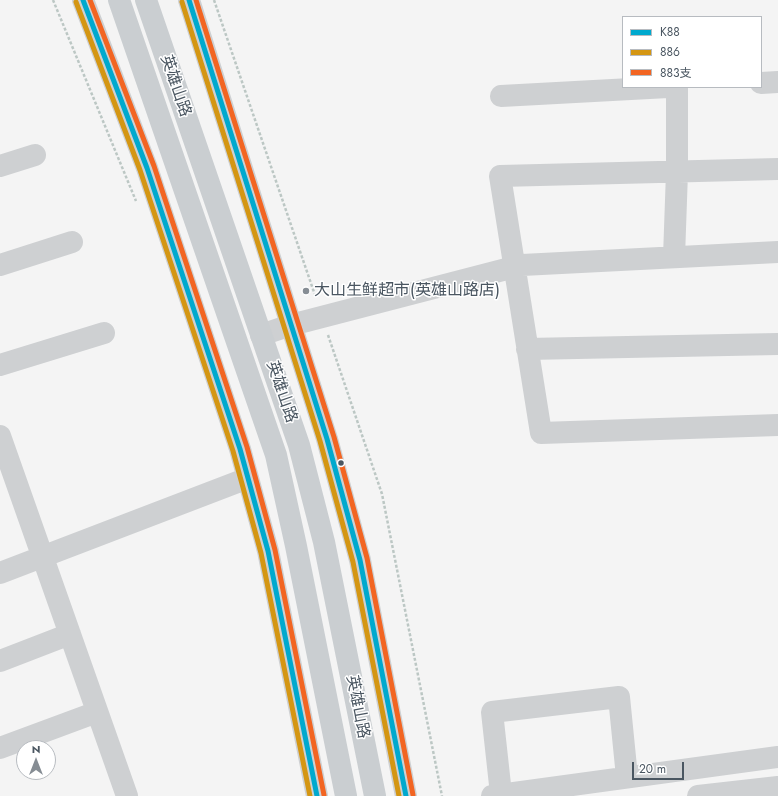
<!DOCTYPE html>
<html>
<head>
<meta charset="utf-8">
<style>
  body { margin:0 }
  #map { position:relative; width:778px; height:796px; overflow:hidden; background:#f4f4f4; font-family:Jost,"Noto Sans SC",sans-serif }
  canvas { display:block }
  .legend { position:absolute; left:622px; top:16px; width:140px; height:72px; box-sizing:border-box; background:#fff; border:1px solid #b7bbc0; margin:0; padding:5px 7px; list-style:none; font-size:12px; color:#4a5661 }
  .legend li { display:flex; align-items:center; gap:8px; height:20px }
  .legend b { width:20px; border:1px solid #b7bbc0 }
  .north { position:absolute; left:16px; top:740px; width:40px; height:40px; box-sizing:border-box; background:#fff; border:1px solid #b7bbc0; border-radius:50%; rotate:0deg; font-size:11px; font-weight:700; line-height:16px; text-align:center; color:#4a5661 }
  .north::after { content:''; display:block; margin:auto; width:14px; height:18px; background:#868d94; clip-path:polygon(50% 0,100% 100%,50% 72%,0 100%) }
  .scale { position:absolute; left:632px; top:762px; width:52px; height:18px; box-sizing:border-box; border:2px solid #4a5661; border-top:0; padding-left:5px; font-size:12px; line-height:14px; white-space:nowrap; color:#4a5661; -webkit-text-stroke:3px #fff; paint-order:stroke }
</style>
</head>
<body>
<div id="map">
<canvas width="778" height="796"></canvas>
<ul class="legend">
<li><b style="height:5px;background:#00a9ce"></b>K88</li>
<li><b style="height:5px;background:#d49613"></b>886</li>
<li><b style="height:5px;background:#f26522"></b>883支</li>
</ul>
<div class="north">N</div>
<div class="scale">20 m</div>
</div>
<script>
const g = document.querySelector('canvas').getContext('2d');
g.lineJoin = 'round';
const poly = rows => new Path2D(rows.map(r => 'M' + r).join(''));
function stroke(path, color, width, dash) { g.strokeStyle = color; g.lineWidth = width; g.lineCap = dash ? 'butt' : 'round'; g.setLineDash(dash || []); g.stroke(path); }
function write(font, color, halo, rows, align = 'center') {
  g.font = font + ' Jost,"Noto Sans SC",sans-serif'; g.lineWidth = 3; g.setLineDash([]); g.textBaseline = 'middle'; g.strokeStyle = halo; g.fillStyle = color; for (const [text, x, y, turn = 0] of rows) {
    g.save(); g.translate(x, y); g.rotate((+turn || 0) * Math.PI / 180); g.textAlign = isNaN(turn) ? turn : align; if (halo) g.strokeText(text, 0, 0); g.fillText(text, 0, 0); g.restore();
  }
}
const path = poly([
  [53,0,136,201],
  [214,0,316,298],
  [328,335,382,494,442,796]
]);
const minor = poly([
  [83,0,147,168,240,449,268,551,317,796],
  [189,0,327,439,360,560,406,796],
  [761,83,778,82],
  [501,96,668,87],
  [0,166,35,155],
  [778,169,500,176,541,433,778,425],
  [674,257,677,172,677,87],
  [0,265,72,242],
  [261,335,291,325,522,265,778,252],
  [527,349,778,344],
  [0,365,104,333],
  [0,436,127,796],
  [0,573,248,478],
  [0,661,70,634],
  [0,748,97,712],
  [501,794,492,712,619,697,627,777],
  [492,796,778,757],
  [698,796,778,787]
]);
const major = poly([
  [119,0,276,455,296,546,346,796],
  [146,0,299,445,324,542,375,796]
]);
const bus1 = poly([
  [83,0,147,168,240,449,268,551,317,796],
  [189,0,327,439,360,560,406,796]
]);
const bus2 = poly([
  [76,2,140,170,233,451,261,553,310,796],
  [182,2,320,441,353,562,399,796]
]);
const bus3 = poly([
  [90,0,154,166,247,447,275,550,324,795],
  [196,0,334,437,367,558,413,795]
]);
const markers = [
  [306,291,4,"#868d94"],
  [341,463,3.5,"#4a5661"]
];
const streetNames = [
  ["英雄山路",175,86,71],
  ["英雄山路",281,392,71],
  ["英雄山路",357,707,79]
];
const poiNames = [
  ["大山生鲜超市(英雄山路店)",314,291]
];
stroke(path, '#bcc7c4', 2.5, [3, 2]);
stroke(minor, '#ced0d2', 22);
stroke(major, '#caced1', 22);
stroke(bus1, '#00a9ce', 5);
stroke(bus2, '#d49613', 5);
stroke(bus3, '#f26522', 5);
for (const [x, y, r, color] of markers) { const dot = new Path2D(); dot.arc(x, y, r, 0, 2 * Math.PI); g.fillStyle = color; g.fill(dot); stroke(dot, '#fff', 1.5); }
write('16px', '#4a5661', '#fff', streetNames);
write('16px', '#4a5661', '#fff', poiNames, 'left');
</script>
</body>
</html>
